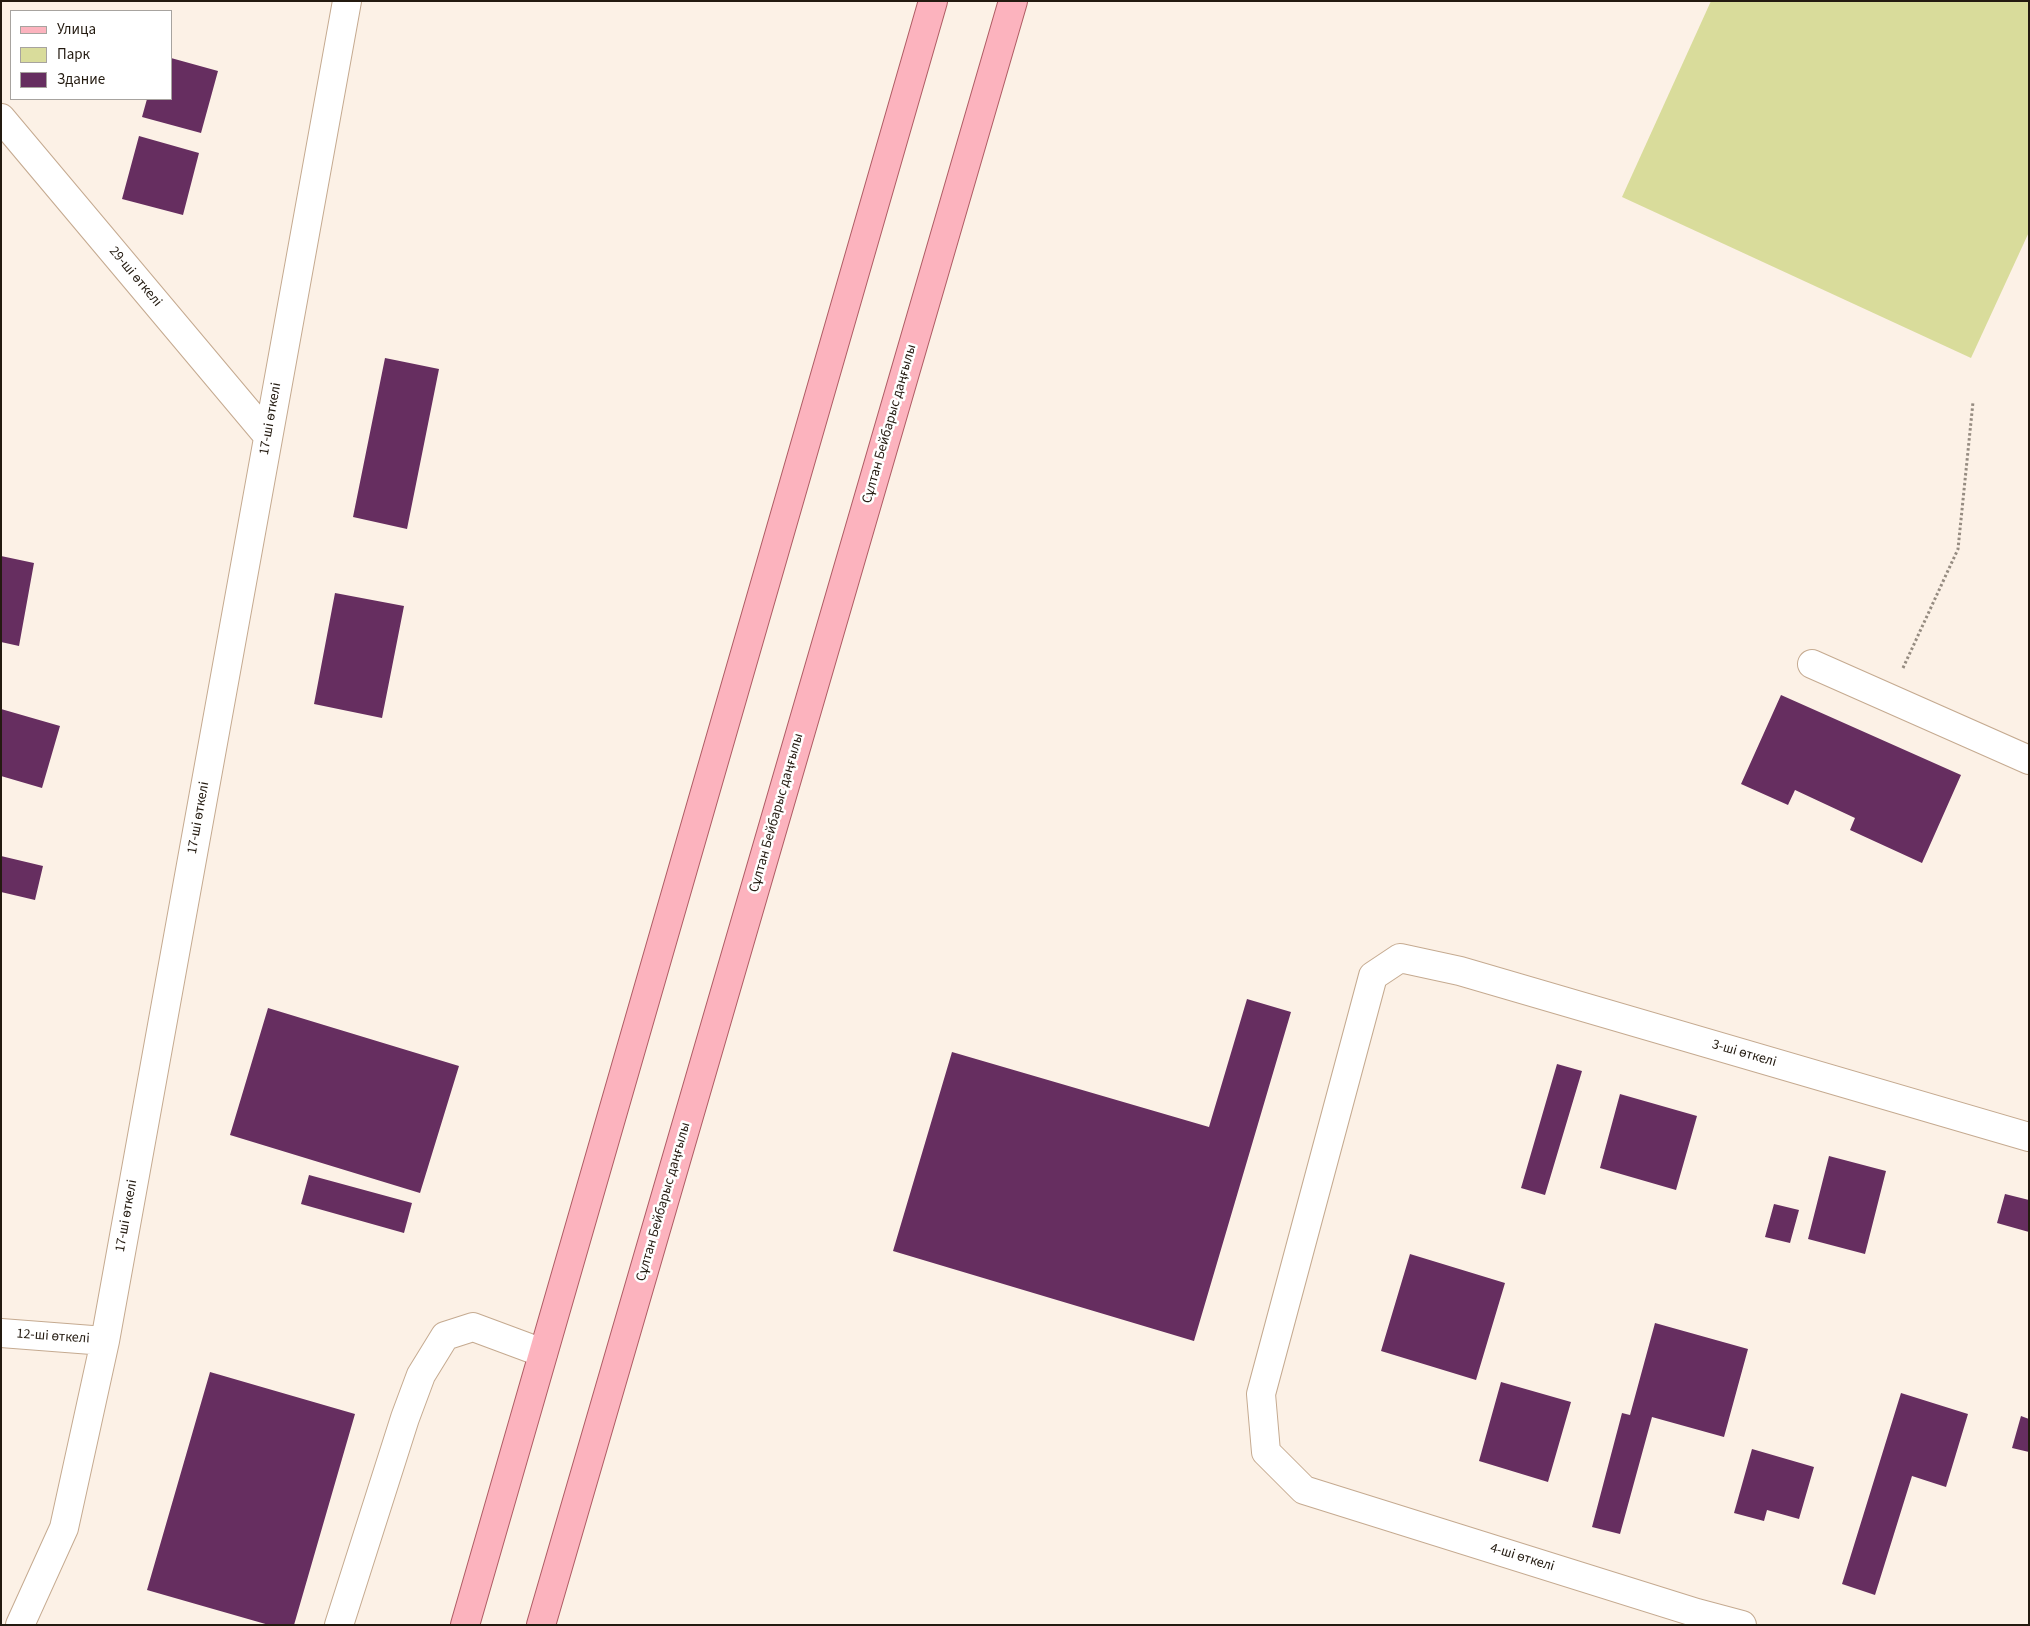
<!DOCTYPE html>
<html>
<head>
<meta charset="utf-8">
<style>
  body { margin:0 }
  #map { position:relative; width:2030px; height:1626px; overflow:hidden; background:#fcf1e6; font-family:"Source Sans 3",sans-serif }
  canvas { display:block }
  .frame { position:absolute; inset:0; border:2px solid #231a10; pointer-events:none }
  .legend { position:absolute; left:10px; top:10px; width:162px; height:90px; box-sizing:border-box; background:#fff; border:1px solid #a7a39f; margin:0; padding:6px 9px; list-style:none; font-size:15px; color:#231a10 }
  .legend li { display:flex; align-items:center; gap:10px; height:25px }
  .legend b { width:25px; border:1px solid #a7a39f }
</style>
</head>
<body>
<div id="map">
<canvas width="2030" height="1626"></canvas>
<div class="frame"></div>
<ul class="legend">
<li><b style="height:6px;background:#fcb3be"></b>Улица</li>
<li><b style="height:14px;background:#d9dc9b"></b>Парк</li>
<li><b style="height:14px;background:#662e60"></b>Здание</li>
</ul>
</div>
<script>
const ctx = document.querySelector('canvas').getContext('2d');
ctx.lineJoin = 'round';
function fillPath(path, color) { ctx.fillStyle = color; ctx.fill(path, 'evenodd'); }
const toPath = rows => new Path2D(rows.map(r => 'M' + r).join(''));
function stroke(path, color, width, dash) { ctx.strokeStyle = color; ctx.lineWidth = width; ctx.lineCap = dash ? 'butt' : 'round'; ctx.setLineDash(dash || []); ctx.stroke(path); }
function write(font, color, halo, rows, align = 'center') {
  ctx.font = font + ' "Source Sans 3",sans-serif'; ctx.lineWidth = 5; ctx.setLineDash([]); ctx.textBaseline = 'middle'; ctx.strokeStyle = halo; ctx.fillStyle = color; for (const [text, x, y, turn = 0] of rows) {
    ctx.save(); ctx.translate(x, y); ctx.rotate((+turn || 0) * Math.PI / 180); ctx.textAlign = isNaN(turn) ? turn : align; if (halo) ctx.strokeText(text, 0, 0); ctx.fillText(text, 0, 0); ctx.restore();
  }
}
const green = toPath([
  [1711,1,2029,1,2029,232,1971,358,1622,197]
]);
const building = toPath([
  [171,58,218,71,201,133,142,117,147,99,171,99],
  [139,136,199,153,183,215,122,199],
  [385,358,439,369,407,529,353,517],
  [1,556,34,563,19,646,1,642],
  [335,593,404,606,382,718,314,704],
  [1781,695,1961,775,1922,863,1850,830,1855,818,1795,790,1788,805,1741,784],
  [1,709,60,726,42,788,1,776],
  [1,856,43,866,35,900,1,892],
  [1247,999,1291,1012,1194,1341,893,1251,952,1052,1209,1127],
  [268,1008,459,1066,420,1193,230,1135],
  [1557,1064,1582,1071,1545,1195,1521,1188],
  [1620,1094,1697,1116,1676,1190,1600,1168],
  [1829,1156,1886,1171,1865,1254,1808,1239],
  [309,1175,412,1203,404,1233,301,1204],
  [2005,1194,2029,1200,2029,1232,1997,1223],
  [1774,1204,1799,1210,1790,1243,1765,1237],
  [1410,1254,1505,1283,1476,1380,1381,1351],
  [1655,1323,1748,1349,1724,1437,1652,1417,1620,1534,1592,1527,1622,1413,1630,1415],
  [210,1372,355,1414,294,1625,269,1625,147,1590],
  [1501,1382,1571,1402,1548,1482,1479,1461],
  [1901,1393,1968,1414,1946,1487,1912,1476,1875,1595,1842,1584],
  [2021,1416,2029,1419,2029,1452,2012,1448],
  [1752,1449,1814,1467,1799,1519,1767,1510,1764,1521,1734,1513]
]);
const path = toPath([
  [1903,668,1958,549,1973,402]
]);
const minor = toPath([
  [1,118,268,436],
  [1812,664,2029,760],
  [1,1333,105,1341],
  [20,1625,64,1528,105,1341,347,1],
  [339,1625,405,1418,421,1375,445,1336,473,1327,543,1353],
  [1742,1625,1697,1613,1304,1490,1266,1452,1261,1394,1373,976,1400,958,1460,971,2029,1137]
]);
const major = toPath([
  [465,1625,933,1],
  [541,1625,1013,1]
]);
const streetNames = [
  ["29-ші өткелі",135,277,50],
  ["17-ші өткелі",271,419,-80],
  ["Сұлтан Бейбарыс даңғылы",890,424,-74],
  ["Сұлтан Бейбарыс даңғылы",777,813,-74],
  ["17-ші өткелі",199,818,-80],
  ["3-ші өткелі",1744,1054,16],
  ["Сұлтан Бейбарыс даңғылы",664,1202,-74],
  ["17-ші өткелі",127,1216,-80],
  ["12-ші өткелі",53,1337,4],
  ["4-ші өткелі",1522,1558,17]
];
fillPath(green, '#d9dc9b');
fillPath(building, '#662e60');
stroke(minor, '#c5aa90', 30);
stroke(major, '#af5c64', 30);
stroke(path, '#958b80', 3, [2.5, 2.5]);
stroke(minor, '#fff', 28);
stroke(major, '#fcb3be', 28);
write('14px', '#231a10', '#fff', streetNames);
</script>
</body>
</html>
